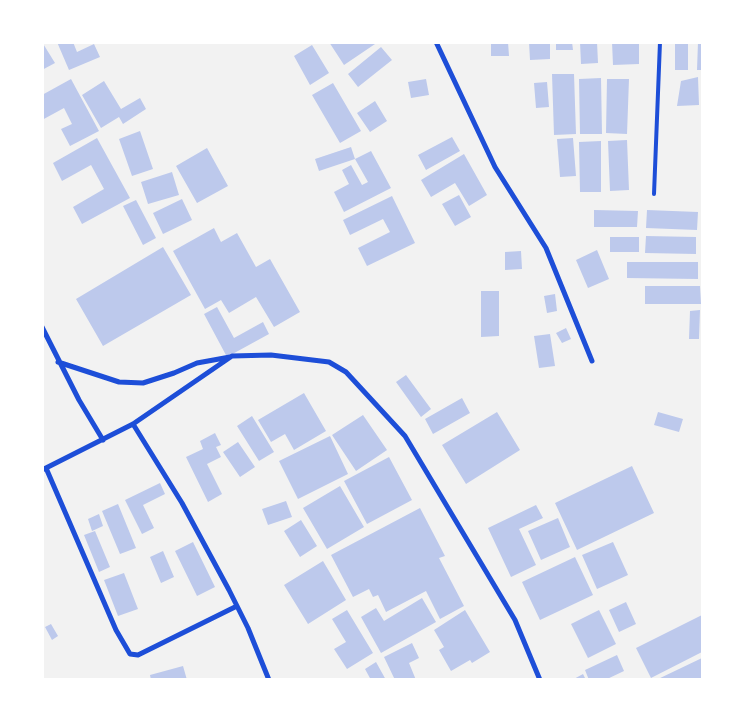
<!DOCTYPE html>
<html>
<head>
<meta charset="utf-8">
<style>
  body { margin:0 }
  #map { position:relative; width:745px; height:722px; overflow:hidden; background:#f2f2f2; font-family:"Crimson Pro",serif }
  canvas { display:block }
  .frame { position:absolute; inset:0; border:44px solid #fff; pointer-events:none }
</style>
</head>
<body>
<div id="map">
<canvas width="745" height="722"></canvas>
<div class="frame"></div>
</div>
<script>
const ctx = document.querySelector('canvas').getContext('2d');
ctx.lineJoin = 'round';
function fillPath(path, color) { ctx.fillStyle = color; ctx.fill(path, 'evenodd'); }
const toPath = rows => new Path2D(rows.map(r => 'M' + r).join(''));
function stroke(path, color, width, dash) { ctx.strokeStyle = color; ctx.lineWidth = width; ctx.lineCap = dash ? 'butt' : 'round'; ctx.setLineDash(dash || []); ctx.stroke(path); }
const building = toPath([
  [42,42,55,63,42,70],
  [57,42,73,42,77,52,94,44,100,57,69,70],
  [329,42,378,42,344,65],
  [491,42,508,42,509,56,491,56],
  [529,42,550,42,550,59,530,60],
  [556,42,572,42,573,50,556,50],
  [580,42,597,42,598,63,581,64],
  [612,42,639,42,639,64,613,65],
  [675,42,688,42,688,70,675,70],
  [698,42,702,42,702,70,697,70],
  [312,45,329,73,310,85,294,56],
  [381,47,392,60,358,87,348,74],
  [552,74,574,74,576,134,554,135],
  [698,77,699,105,677,106,681,81],
  [601,78,602,134,580,134,579,79],
  [71,79,99,131,70,146,61,129,72,124,64,108,42,120,42,95],
  [426,79,429,95,411,98,408,82],
  [607,79,629,79,627,134,606,133],
  [104,81,121,109,140,98,146,109,123,124,119,117,101,128,82,95],
  [547,82,549,107,536,108,534,83],
  [333,83,361,131,340,143,312,95],
  [375,101,387,121,370,132,357,113],
  [140,131,153,169,132,176,119,139],
  [452,137,460,151,426,170,418,155],
  [97,138,130,198,82,224,73,207,104,189,91,165,62,181,53,163],
  [573,138,576,176,560,177,557,139],
  [627,140,629,190,610,191,608,141],
  [601,141,601,192,580,192,579,142],
  [351,147,355,159,371,151,391,188,344,212,334,192,349,184,342,170,351,165,362,185,368,182,355,159,319,171,315,159],
  [207,148,228,186,197,203,176,166],
  [464,154,487,195,469,206,455,183,431,197,421,180],
  [172,172,179,195,148,204,141,182],
  [459,195,471,217,455,226,442,204],
  [392,196,415,243,367,266,358,248,390,232,383,219,350,235,343,220],
  [182,199,192,220,163,234,153,213],
  [136,200,156,238,143,245,123,206],
  [594,210,638,211,637,227,594,227],
  [647,210,698,212,697,230,646,228],
  [214,228,221,242,237,233,256,267,270,259,300,312,274,327,256,297,229,313,221,300,205,309,173,251],
  [646,236,696,237,696,254,645,253],
  [610,237,639,237,639,252,610,252],
  [163,247,191,295,103,346,76,299],
  [597,250,609,279,588,288,576,260],
  [521,251,522,269,505,270,505,252],
  [627,262,698,262,698,279,627,278],
  [645,286,700,286,701,304,645,304],
  [481,291,499,291,499,336,481,337],
  [555,294,557,311,547,313,544,296],
  [217,307,234,338,263,322,269,334,227,357,204,314],
  [700,310,699,339,689,339,690,311],
  [566,328,571,339,562,343,556,333],
  [550,334,555,366,539,368,534,336],
  [406,375,431,409,421,417,396,382],
  [304,393,326,431,294,450,285,434,271,442,258,420],
  [462,398,470,413,433,434,425,419],
  [497,412,520,450,466,484,442,445],
  [658,412,683,419,679,432,654,425],
  [363,415,387,450,356,471,332,435],
  [252,416,274,452,259,461,237,426],
  [215,433,221,445,216,447,221,457,207,464,222,494,208,502,186,457,203,449,200,441],
  [330,436,348,474,298,499,279,461],
  [238,442,255,467,240,477,223,452],
  [389,457,412,500,367,524,344,481],
  [632,466,654,513,577,550,555,503],
  [160,483,165,494,143,505,154,528,142,534,125,500],
  [340,486,364,527,327,549,303,508],
  [286,501,292,517,268,525,262,509],
  [118,504,136,548,120,554,102,511],
  [536,505,543,518,519,529,536,565,511,577,488,528],
  [420,508,445,556,439,558,464,606,440,619,426,591,386,612,378,595,373,597,369,589,353,597,331,555],
  [99,514,103,526,92,531,88,519],
  [558,518,570,547,541,560,528,531],
  [301,520,317,546,300,557,284,531],
  [95,531,110,567,99,572,84,535],
  [193,542,215,587,197,596,175,551],
  [613,542,628,575,597,589,582,555],
  [163,551,174,577,161,583,150,557],
  [575,557,593,595,540,620,522,582],
  [323,561,346,600,308,624,284,585],
  [124,573,138,609,118,616,104,580],
  [422,598,436,622,381,653,361,617,376,608,384,621],
  [626,602,636,624,619,632,609,610],
  [347,610,373,653,347,669,334,649,346,642,332,619],
  [465,610,490,652,472,663,470,660,451,671,439,650,444,647,434,630],
  [599,610,616,644,588,658,571,624],
  [702,615,702,652,651,678,636,648],
  [51,624,58,636,52,640,45,627],
  [412,643,419,658,409,663,416,680,395,680,384,657],
  [617,655,624,671,605,680,589,680,585,670],
  [702,658,702,680,656,680],
  [376,662,386,680,371,680,365,669],
  [183,666,187,680,151,680,150,675],
  [583,674,586,680,572,680]
]);
const service = toPath([
  [654,194,660,42]
]);
const minor = toPath([
  [436,42,495,167,546,248,592,361],
  [42,327,79,400,103,440],
  [58,362,119,382,143,383,174,373,197,363,230,357],
  [133,424,182,503,229,590,248,628,269,680],
  [46,468,116,630,130,654,138,655,237,606],
  [42,470,133,424,232,356,271,355,329,362,346,372,405,436,515,620,540,680]
]);
fillPath(building, '#bdc9ec');
stroke(service, '#1d4ed8', 4);
stroke(minor, '#1d4ed8', 5);
</script>
</body>
</html>
